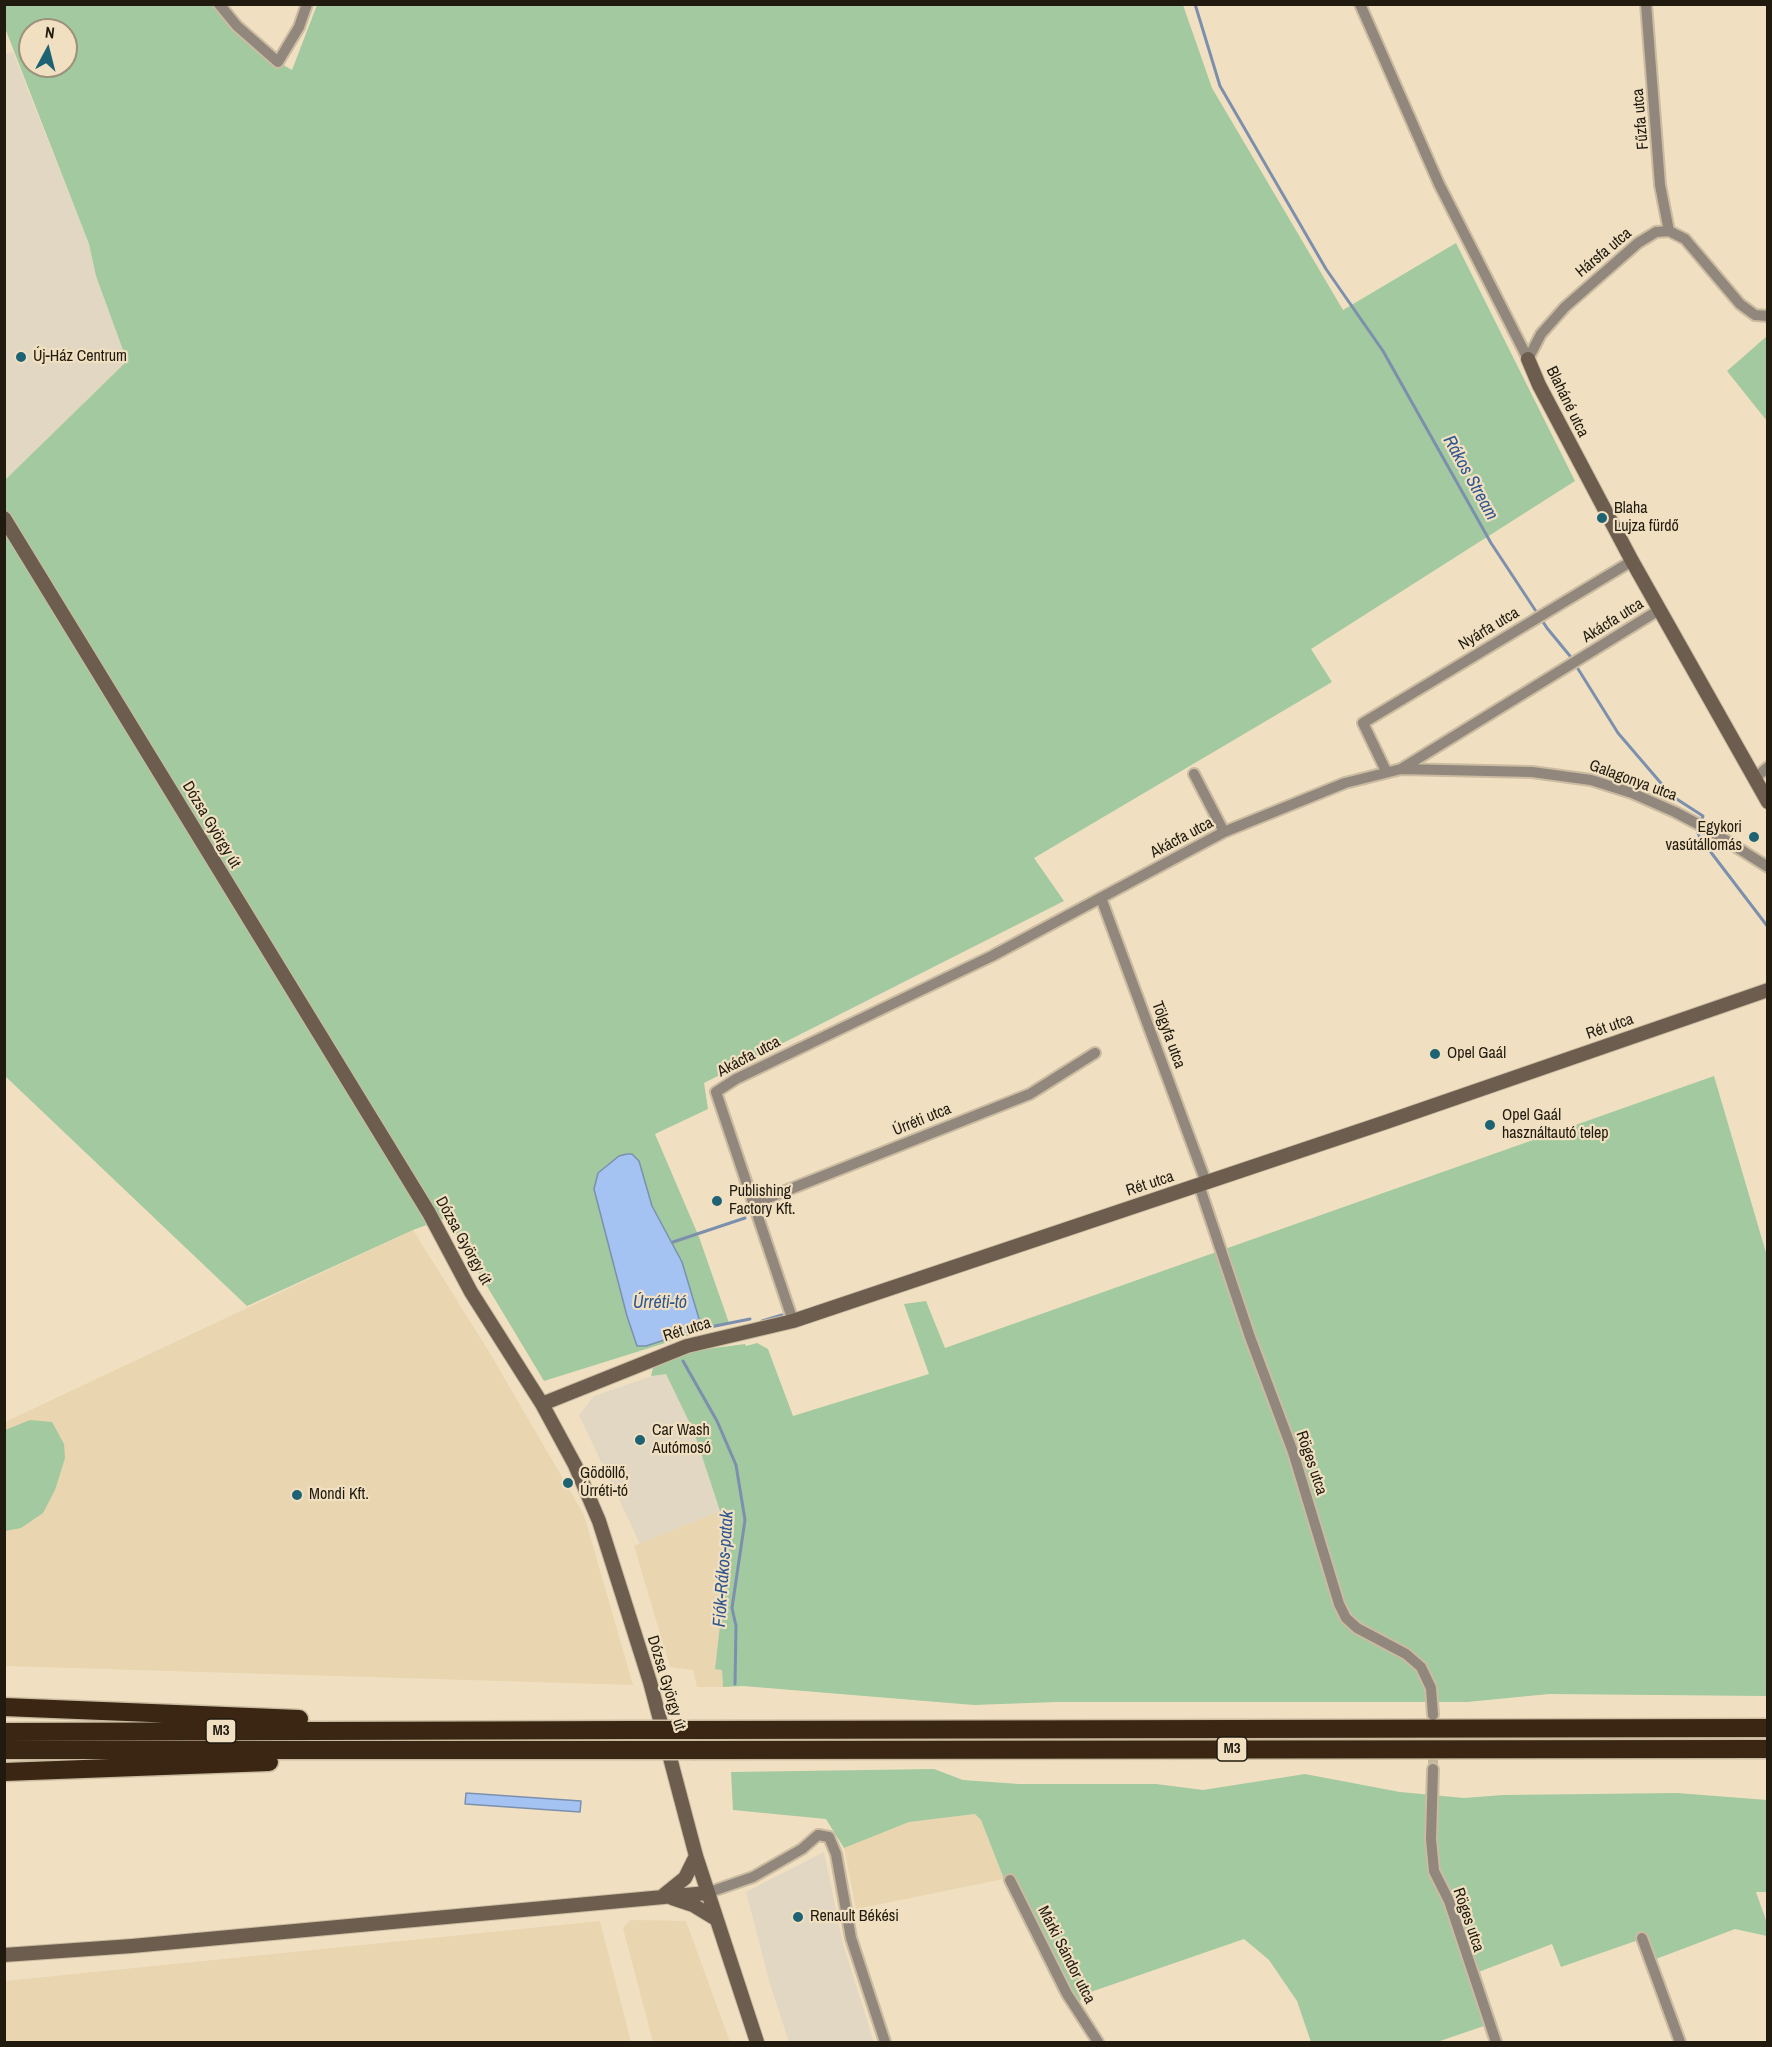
<!DOCTYPE html>
<html>
<head>
<meta charset="utf-8">
<style>
  body { margin:0 }
  #map { position:relative; width:1772px; height:2047px; overflow:hidden; background:#f0e0c1; font-family:"Archivo Narrow",sans-serif }
  canvas { display:block }
  .frame { position:absolute; inset:0; border:6px solid #201a0f; pointer-events:none }
  .north { position:absolute; left:18px; top:18px; width:60px; height:60px; box-sizing:border-box; background:#f0e0c1; border:2px solid #9d917a; border-radius:50%; rotate:7deg; font-size:16px; font-weight:700; line-height:24px; text-align:center; color:#201a0f }
  .north::after { content:''; display:block; margin:auto; width:21px; height:27px; background:#1e6374; clip-path:polygon(50% 0,100% 100%,50% 72%,0 100%) }
</style>
</head>
<body>
<div id="map">
<canvas width="1772" height="2047"></canvas>
<div class="frame"></div>
<div class="north">N</div>
</div>
<script>
const ctx = document.querySelector('canvas').getContext('2d');
ctx.lineJoin = 'round';
function fillPath(path, color) { ctx.fillStyle = color; ctx.fill(path, 'evenodd'); }
const toPath = rows => new Path2D(rows.map(r => 'M' + r).join(''));
function stroke(path, color, width, dash) { ctx.strokeStyle = color; ctx.lineWidth = width; ctx.lineCap = dash ? 'butt' : 'round'; ctx.setLineDash(dash || []); ctx.stroke(path); }
function write(font, color, halo, rows, align = 'center') {
  ctx.font = font + ' "Archivo Narrow",sans-serif'; ctx.lineWidth = 4.5; ctx.setLineDash([]); ctx.textBaseline = 'middle'; ctx.strokeStyle = halo; ctx.fillStyle = color; for (const [text, x, y, turn = 0] of rows) {
    ctx.save(); ctx.translate(x, y); ctx.rotate((+turn || 0) * Math.PI / 180); ctx.textAlign = isNaN(turn) ? turn : align; if (halo) ctx.strokeText(text, 0, 0); ctx.fillText(text, 0, 0); ctx.restore();
  }
}
const commercial = toPath([
  [13,52,89,244,96,276,127,361,5,480,4,55],
  [661,1373,666,1374,694,1432,720,1511,640,1544,579,1415,594,1396],
  [824,1852,843,1944,874,2042,789,2042,770,1984,746,1892]
]);
const built = toPath([
  [413,1230,491,1355,584,1515,633,1685,5,1666,5,1422],
  [733,1510,715,1668,722,1669,723,1687,697,1687,693,1670,670,1667,634,1546,720,1511],
  [975,1814,981,1820,1004,1879,856,1909,844,1848,909,1822],
  [630,1920,686,1921,730,2042,653,2042,623,1928],
  [600,1921,631,2042,5,2042,5,1981]
]);
const green = toPath([
  [5,5,217,5,278,62,292,70,317,5,1183,5,1212,88,1343,310,1456,243,1575,481,1311,649,1332,682,1034,858,1064,901,704,1083,708,1109,655,1134,699,1237,729,1323,544,1381,446,1218,413,1230,247,1306,5,1076,5,480,127,361,96,276,89,244,5,28],
  [30,30,66,30,66,66,30,66],
  [1767,336,1767,421,1727,371],
  [1714,1076,1767,1256,1767,1696,1549,1694,1467,1702,1056,1702,974,1705,743,1686,723,1687,722,1670,715,1669,733,1510,720,1511,694,1432,666,1374,651,1376,654,1364,684,1352,745,1344,746,1346,757,1343,768,1349,793,1416,929,1374,904,1304,926,1301,945,1348],
  [30,1420,52,1422,64,1444,65,1458,55,1490,43,1513,21,1528,5,1531,5,1430],
  [934,1769,963,1780,1019,1784,1156,1784,1203,1790,1305,1774,1400,1792,1464,1798,1503,1795,1677,1793,1767,1800,1767,1892,1756,1892,1767,1923,1767,1936,1735,1929,1656,1959,1647,1937,1561,1967,1552,1944,1468,1976,1484,2026,1437,2042,1311,2042,1297,2001,1269,1960,1244,1939,1082,1995,1080,2002,1065,1984,1014,1876,1004,1879,981,1820,975,1814,909,1822,844,1848,826,1819,733,1810,731,1772]
]);
const water = toPath([
  [627,1154,632,1154,639,1161,652,1206,682,1262,700,1322,695,1330,646,1346,637,1346,627,1316,594,1189,598,1173,619,1156,627,1154],
  [466,1793,581,1801,580,1812,465,1804,466,1793]
]);
const stream = toPath([
  [1195,4,1220,86,1326,269,1383,351,1491,543,1547,628,1570,656,1618,733,1672,796,1703,816,1698,833,1700,838,1768,927],
  [673,1242,745,1218],
  [762,1321,782,1315],
  [695,1330,750,1319],
  [683,1361,717,1421,736,1465,745,1520,732,1608,736,1626,735,1684]
]);
const streetTunnel = toPath([
  [1433,1769,1433,1724]
]);
const street = toPath([
  [219,4,237,26,278,62,299,27,307,4],
  [1360,4,1439,184,1528,359],
  [1646,4,1660,185,1669,231],
  [1528,359,1541,334,1565,307,1638,243,1656,232,1669,231,1685,239,1740,304,1755,315,1768,316],
  [1401,769,1532,772,1591,780,1632,793,1675,812,1711,831,1768,867],
  [1386,771,1363,723,1632,561],
  [1194,774,1224,832],
  [1754,779,1768,767],
  [1101,898,1206,1182],
  [1199,1185,1250,1337,1293,1452,1339,1604,1346,1618,1357,1628,1406,1654,1421,1667,1431,1688,1433,1715],
  [755,1203,1030,1094,1095,1053],
  [793,1321,716,1092,736,1079,992,956,1224,832,1345,783,1401,769,1659,610],
  [1433,1769,1431,1839,1434,1871,1449,1901,1496,2042],
  [1010,1880,1067,1994,1098,2042],
  [707,1893,753,1877,802,1849,818,1835,829,1837,836,1854,851,1938,885,2042],
  [1642,1938,1680,2042]
]);
const secondary = toPath([
  [1528,359,1539,385,1632,561,1768,802],
  [4,518,429,1213,471,1292,542,1404,575,1465,599,1521,650,1682,696,1856,757,2042],
  [542,1404,687,1346,793,1321,1386,1122,1768,990],
  [664,1895,685,1878,696,1856],
  [672,1898,693,1905,716,1919],
  [4,1955,132,1946,707,1893]
]);
const highway = toPath([
  [4,1707,299,1719],
  [696,1730,1768,1728],
  [4,1732,631,1730],
  [4,1750,634,1750],
  [696,1750,1768,1749],
  [4,1772,269,1762]
]);
const highwayBridge = toPath([
  [631,1730,696,1730],
  [634,1750,696,1750]
]);
const markers = [
  [21,357,6,"#1e6374"],
  [1602,518,6,"#1e6374"],
  [1754,837,6,"#1e6374"],
  [1435,1054,6,"#1e6374"],
  [1490,1125,6,"#1e6374"],
  [717,1201,6,"#1e6374"],
  [640,1440,6,"#1e6374"],
  [568,1483,6,"#1e6374"],
  [297,1495,6,"#1e6374"],
  [798,1917,6,"#1e6374"]
];
const shields = [
  [221,1731,30],
  [1232,1749,30]
];
const shieldNames = [
  ["M3",221,1731],
  ["M3",1232,1749]
];
const streetNames = [
  ["Fűzfa utca",1641,119,-95],
  ["Hársfa utca",1604,253,-40],
  ["Blaháné utca",1567,402,64],
  ["Akácfa utca",1613,621,-32],
  ["Nyárfa utca",1489,629,-31],
  ["Galagonya utca",1633,781,20],
  ["Dózsa György út",211,825,59],
  ["Akácfa utca",1182,838,-28],
  ["Rét utca",1610,1027,-19],
  ["Tölgyfa utca",1168,1035,70],
  ["Akácfa utca",749,1057,-28],
  ["Úrréti utca",922,1120,-22],
  ["Rét utca",1150,1184,-18],
  ["Dózsa György út",463,1241,61],
  ["Rét utca",687,1330,-17],
  ["Röges utca",1311,1463,71],
  ["Dózsa György út",666,1683,73],
  ["Röges utca",1468,1920,71],
  ["Márki Sándor utca",1066,1955,63]
];
const poiNames = [
  ["Új-Ház Centrum",33,357],
  ["Blaha",1614,509],
  ["Lujza fürdő",1614,527],
  ["Egykori",1742,828,"right"],
  ["vasútállomás",1742,846,"right"],
  ["Opel Gaál",1447,1054],
  ["Opel Gaál",1502,1116],
  ["használtautó telep",1502,1134],
  ["Publishing",729,1192],
  ["Factory Kft.",729,1210],
  ["Car Wash",652,1431],
  ["Autómosó",652,1449],
  ["Gödöllő,",580,1474],
  ["Úrréti-tó",580,1492],
  ["Mondi Kft.",309,1495],
  ["Renault Békési",810,1917]
];
const waterNames = [
  ["Rákos Stream",1470,478,61],
  ["Úrréti-tó",660,1303],
  ["Fiók-Rákos-patak",724,1569,-86]
];
fillPath(commercial, '#e1d7c2');
fillPath(built, '#e9d5af');
fillPath(green, '#a2c99f');
fillPath(water, '#a4c3f2');
stroke(water, '#7c90ae', 1.5);
stroke(stream, '#7c90ae', 3);
stroke(streetTunnel, '#c6b89d', 10, [10, 5]);
stroke(street, '#cbbca1', 14);
stroke(secondary, '#cbbca1', 16);
stroke(highway, '#cbbca1', 21);
stroke(street, '#92877d', 10);
stroke(secondary, '#6c5d4e', 14);
stroke(highway, '#3a2612', 18);
stroke(highwayBridge, '#cbbca1', 21, []);
stroke(highwayBridge, '#3a2612', 18);
for (const [x, y, r, color] of markers) { const dot = new Path2D(); dot.arc(x, y, r, 0, 2 * Math.PI); ctx.fillStyle = color; ctx.fill(dot); stroke(dot, '#f0e0c1', 2); }
for (const [x, y, w] of shields) { const box = new Path2D(); box.roundRect(x - w / 2, y - 12, w, 24, 4.5); ctx.fillStyle = '#f0e0c1'; ctx.fill(box); stroke(box, '#201a0f', 1.5); }
write('bold 15px', '#201a0f', null, shieldNames);
write('16px', '#201a0f', '#f0e0c1', streetNames);
write('16px', '#201a0f', '#f0e0c1', poiNames, 'left');
write('italic 18px', '#2f568f', '#f0e0c1', waterNames);
</script>
</body>
</html>
